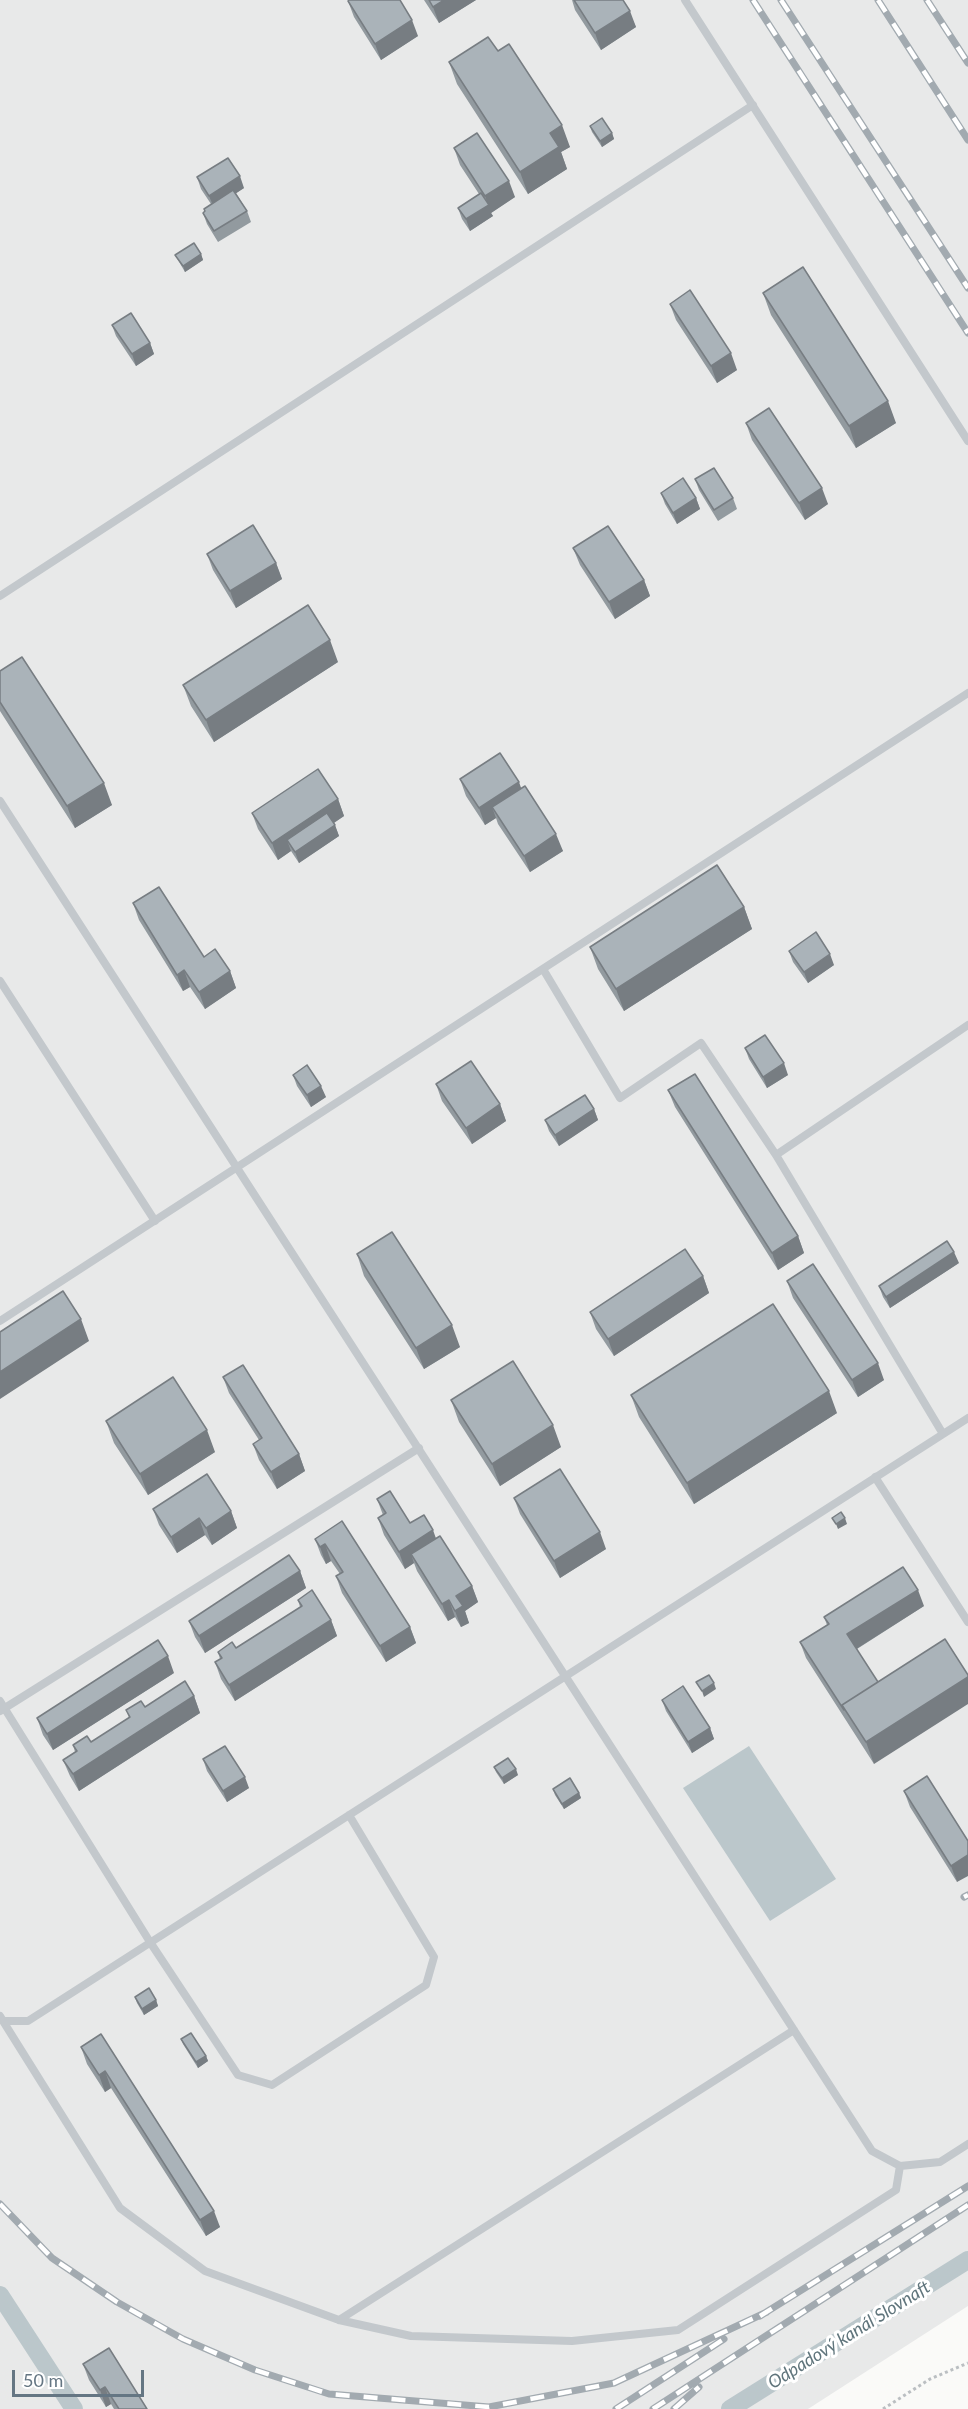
<!DOCTYPE html>
<html>
<head>
<meta charset="utf-8">
<style>
  body { margin:0 }
  #map { position:relative; width:968px; height:2409px; overflow:hidden; background:#fafaf8; font-family:Lato,sans-serif }
  canvas { display:block }
  .scale { position:absolute; left:12px; top:2370px; width:132px; height:27px; box-sizing:border-box; border:3px solid #657683; border-top:0; padding-left:8px; font-size:18px; line-height:21px; white-space:nowrap; color:#657683; -webkit-text-stroke:4px #fff; paint-order:stroke }
</style>
</head>
<body>
<div id="map">
<canvas width="968" height="2409"></canvas>
<div class="scale">50 m</div>
</div>
<script>
const ctx = document.querySelector('canvas').getContext('2d');
ctx.lineJoin = 'round';
function fillPath(path, color) { ctx.fillStyle = color; ctx.fill(path, 'evenodd'); }
const toPath = rows => new Path2D(rows.map(r => 'M' + r).join(''));
function stroke(path, color, width, dash) { ctx.strokeStyle = color; ctx.lineWidth = width; ctx.lineCap = dash ? 'butt' : 'round'; ctx.setLineDash(dash || []); ctx.stroke(path); }
function write(font, color, halo, rows, align = 'center') {
  ctx.font = font + ' Lato,sans-serif'; ctx.lineWidth = 6; ctx.setLineDash([]); ctx.textBaseline = 'middle'; ctx.strokeStyle = halo; ctx.fillStyle = color; for (const [text, x, y, turn = 0] of rows) {
    ctx.save(); ctx.translate(x, y); ctx.rotate((+turn || 0) * Math.PI / 180); ctx.textAlign = isNaN(turn) ? turn : align; if (halo) ctx.strokeText(text, 0, 0); ctx.fillText(text, 0, 0); ctx.restore();
  }
}
const built = toPath([
  [0,0,968,0,968,2306,808,2409,0,2409]
]);
const water = toPath([
  [749,1746,836,1879,770,1921,683,1788]
]);
const canal = toPath([
  [0,2295,74,2409],
  [730,2409,968,2260]
]);
const path = toPath([
  [883,2409,930,2379,968,2363]
]);
const lane = toPath([
  [685,0,968,441],
  [0,596,753,105],
  [0,801,872,2151,900,2166,940,2162,968,2144],
  [543,969,620,1098,701,1043,776,1155,943,1434],
  [0,981,155,1221],
  [776,1155,968,1025],
  [0,1321,968,693],
  [875,1477,968,1622],
  [0,1701,150,1942,238,2075,272,2085,426,1985,434,1957,349,1815],
  [0,1711,419,1448],
  [0,2016,3,2021,28,2021,968,1418],
  [3,2021,120,2208,205,2271,339,2320,411,2336,572,2341,678,2330,896,2190,900,2166],
  [339,2320,794,2030]
]);
const rail = toPath([
  [753,0,968,333],
  [781,0,968,288],
  [878,0,968,140],
  [927,0,968,63],
  [964,1897,968,1895],
  [0,2204,52,2258,117,2302,183,2339,255,2370,329,2394,489,2407,614,2383,767,2312],
  [760,2316,968,2186],
  [616,2409,724,2339],
  [653,2409,968,2205],
  [674,2409,699,2387]
]);
const wall = toPath([
  [424,0,476,0,439,23],
  [572,0,623,0,636,27,601,50,575,10],
  [348,1,418,36,381,60,354,17],
  [498,51,570,147,561,152,567,169,528,194,457,84,449,62],
  [590,126,612,133,614,139,602,147,592,132],
  [454,148,515,197,491,213,493,216,470,231,462,219,458,208,479,194,460,165],
  [197,177,244,188,236,193,247,211,251,222,218,242,207,224,203,213,205,212,204,209,211,204,201,189],
  [201,254,203,260,185,272,178,260,175,255],
  [763,293,896,423,856,448,771,315],
  [670,304,737,370,717,383,676,320],
  [112,325,150,343,154,354,136,366,116,336],
  [746,423,828,504,805,520,752,440],
  [695,479,733,498,737,509,718,521,699,490],
  [661,493,696,498,700,509,677,524,665,504],
  [573,548,644,580,650,596,615,619,580,565],
  [207,554,276,563,282,579,236,608,213,570],
  [338,662,214,742,191,706,183,685],
  [0,671,112,805,75,828,0,711],
  [460,779,521,788,563,851,530,872,498,824,496,818,485,825,466,796],
  [338,799,344,816,334,823,339,836,299,863,291,851,278,860,258,829,252,813],
  [133,903,204,957,230,971,236,988,205,1009,190,987,183,991,139,920],
  [744,907,752,929,624,1011,598,969,590,947],
  [789,951,834,965,808,983,793,962],
  [745,1048,788,1075,767,1088,749,1059],
  [293,1075,326,1097,311,1107,297,1086],
  [436,1084,500,1104,506,1121,472,1144,442,1101],
  [668,1090,798,1236,804,1253,778,1270,675,1107],
  [594,1109,598,1120,559,1146,549,1131,545,1120],
  [357,1254,460,1347,424,1369,364,1276],
  [959,1263,890,1308,883,1297,879,1286],
  [703,1276,709,1293,614,1356,596,1329,590,1312],
  [787,1281,884,1380,858,1397,793,1298],
  [223,1377,299,1454,305,1471,277,1489,259,1460,253,1444,259,1440,229,1393],
  [631,1395,837,1413,694,1504,639,1417],
  [451,1400,561,1447,500,1486,459,1422],
  [106,1421,215,1452,148,1495,114,1443],
  [514,1498,606,1549,560,1578,520,1514],
  [377,1499,410,1523,436,1538,472,1586,478,1602,465,1611,469,1623,461,1627,455,1617,448,1621,417,1571,414,1563,405,1569,384,1535,378,1518,383,1515],
  [153,1509,231,1511,237,1528,212,1545,205,1535,177,1553,159,1525],
  [342,1521,410,1627,416,1643,386,1662,342,1593,336,1576,340,1574,331,1561,326,1564,321,1555,315,1539],
  [300,1571,306,1588,205,1653,195,1637,189,1621],
  [298,1600,331,1620,337,1636,235,1701,221,1679,215,1662,220,1659,218,1652,236,1648,300,1607],
  [924,1606,857,1649,874,1764,806,1658,800,1642,827,1625,824,1617],
  [174,1673,53,1750,43,1735,37,1718],
  [194,1696,200,1713,79,1791,70,1776,63,1760,75,1752,73,1745,91,1742,129,1718,126,1710,145,1707],
  [662,1700,710,1728,714,1739,692,1753,666,1711],
  [203,1759,249,1788,227,1802,207,1771],
  [494,1767,518,1775,504,1784,496,1772],
  [927,1776,957,1882,910,1807,904,1791],
  [553,1789,579,1793,581,1798,564,1809,555,1795],
  [135,1997,156,2000,158,2006,144,2015,137,2003],
  [101,2034,220,2227,206,2236,111,2088,105,2092,87,2064,81,2047],
  [181,2039,206,2056,208,2061,198,2068,183,2044],
  [83,2364,147,2409,114,2409,111,2404,106,2407,89,2380]
]);
const shadedWall = toPath([
  [444,0,476,0,439,23,433,7],
  [630,11,636,27,601,50,595,33],
  [412,20,418,36,381,60,375,44],
  [562,125,570,147,561,152,567,169,528,194,520,172,550,133],
  [612,133,614,139,602,147,600,141],
  [240,176,244,188,214,208,209,196],
  [509,181,515,197,491,213,493,216,470,231,466,219,488,205,485,196],
  [201,254,203,260,185,272,183,266],
  [150,343,154,354,136,366,132,354],
  [731,353,737,370,717,383,711,366],
  [888,401,896,423,856,448,849,426],
  [822,488,828,504,805,520,799,503],
  [696,498,700,509,677,524,673,513],
  [276,563,282,579,236,608,230,591],
  [644,580,650,596,615,619,609,602],
  [330,640,338,662,214,742,206,720],
  [519,782,525,799,492,807,496,818,485,825,479,808],
  [104,783,112,805,75,828,67,806],
  [338,799,344,816,293,850,287,840,291,851,278,860,272,843],
  [335,825,339,836,299,863,295,852],
  [556,834,563,851,530,872,524,856],
  [744,907,752,929,624,1011,616,989],
  [830,954,834,965,808,983,804,972],
  [184,970,190,987,183,991,177,975],
  [230,971,236,988,205,1009,199,992],
  [784,1063,788,1075,767,1088,763,1077],
  [321,1086,326,1097,311,1107,307,1095],
  [500,1104,506,1121,472,1144,466,1128],
  [594,1109,598,1120,559,1146,555,1135],
  [798,1236,804,1253,778,1270,772,1253],
  [954,1252,959,1263,890,1308,886,1297],
  [703,1276,709,1293,614,1356,608,1339],
  [81,1319,89,1341,0,1399,0,1372],
  [452,1325,460,1347,424,1369,416,1348],
  [878,1363,884,1380,858,1397,852,1380],
  [829,1391,837,1413,694,1504,687,1483],
  [553,1425,561,1447,500,1486,492,1464],
  [207,1430,215,1452,148,1495,140,1474],
  [299,1454,305,1471,277,1489,271,1472],
  [231,1511,237,1528,212,1545,206,1528],
  [199,1518,205,1535,177,1553,171,1537],
  [845,1518,847,1524,838,1529,836,1524],
  [433,1530,439,1547,411,1554,414,1563,405,1569,399,1552],
  [600,1532,606,1549,560,1578,554,1561],
  [325,1544,331,1561,326,1564,320,1547],
  [300,1571,306,1588,205,1653,199,1636],
  [472,1586,478,1602,465,1611,469,1623,461,1627,455,1611,456,1596],
  [918,1590,924,1606,853,1651,847,1634],
  [449,1600,455,1617,448,1621,442,1604],
  [331,1620,337,1636,235,1701,229,1685],
  [410,1627,416,1643,386,1662,380,1646],
  [168,1656,174,1673,53,1750,47,1734],
  [968,1677,968,1704,874,1764,866,1742],
  [714,1683,716,1689,704,1697,702,1691],
  [194,1696,200,1713,79,1791,73,1774],
  [710,1728,714,1739,692,1753,688,1742],
  [516,1769,518,1775,504,1784,502,1778],
  [245,1777,249,1788,227,1802,223,1791],
  [579,1793,581,1798,564,1809,562,1804],
  [968,1855,968,1876,957,1882,951,1866],
  [156,2000,158,2006,144,2015,142,2009],
  [206,2056,208,2061,198,2068,196,2062],
  [105,2071,111,2088,105,2092,99,2075],
  [214,2211,220,2227,206,2236,200,2220],
  [105,2387,111,2404,106,2407,100,2390]
]);
const building = toPath([
  [349,0,400,0,412,20,375,44,348,1,349,0],
  [429,0,444,0,433,7,429,0],
  [574,0,623,0,630,11,595,33,574,0],
  [488,37,498,51,509,44,562,125,550,133,559,147,520,172,449,62,488,37],
  [602,118,612,133,600,141,590,126,602,118],
  [477,133,509,181,485,196,454,148,477,133],
  [228,158,240,176,209,196,197,177,228,158],
  [233,190,247,211,214,231,203,213,205,211,204,209,233,190],
  [481,193,489,205,466,219,458,208,481,193],
  [194,243,201,254,183,266,175,255,194,243],
  [803,267,888,401,849,426,763,293,803,267],
  [690,290,731,353,711,366,670,304,690,290],
  [131,313,150,343,132,354,112,325,131,313],
  [769,408,822,488,799,503,746,423,769,408],
  [714,468,733,498,714,510,695,479,714,468],
  [683,478,696,498,673,513,661,493,683,478],
  [253,525,276,563,230,591,207,554,253,525],
  [608,526,644,580,609,602,573,548,608,526],
  [308,605,330,640,206,720,183,685,308,605],
  [22,657,104,783,67,806,0,702,0,671,22,657],
  [500,753,519,782,479,808,460,779,500,753],
  [318,769,338,799,272,843,252,813,318,769],
  [525,786,556,834,524,856,492,807,525,786],
  [327,813,335,825,295,852,287,840,327,813],
  [717,865,744,907,616,989,590,947,717,865],
  [159,887,204,957,215,949,230,971,199,992,184,970,177,975,133,903,159,887],
  [816,932,830,954,804,972,789,951,816,932],
  [765,1035,784,1063,763,1077,745,1048,765,1035],
  [471,1061,500,1104,466,1128,436,1084,471,1061],
  [307,1065,321,1086,307,1095,293,1075,307,1065],
  [695,1074,798,1236,772,1253,668,1090,695,1074],
  [585,1095,594,1109,555,1135,545,1120,585,1095],
  [392,1232,452,1325,416,1348,357,1254,392,1232],
  [947,1241,954,1252,886,1297,879,1286,947,1241],
  [685,1249,703,1276,608,1339,590,1312,685,1249],
  [813,1264,878,1363,852,1380,787,1281,813,1264],
  [63,1291,81,1319,0,1372,0,1332,63,1291],
  [773,1304,829,1391,687,1483,631,1395,773,1304],
  [513,1361,553,1425,492,1464,451,1400,513,1361],
  [243,1365,299,1454,271,1472,253,1444,262,1438,223,1377,243,1365],
  [173,1377,207,1430,140,1474,106,1421,173,1377],
  [560,1469,600,1532,554,1561,514,1498,560,1469],
  [207,1474,231,1511,206,1528,199,1518,171,1537,153,1509,207,1474],
  [390,1491,410,1523,424,1515,433,1530,399,1552,378,1518,386,1513,377,1499,390,1491],
  [841,1512,845,1518,836,1524,832,1518,841,1512],
  [342,1521,410,1627,380,1646,336,1576,343,1572,325,1544,320,1547,315,1539,342,1521],
  [440,1536,472,1586,456,1596,463,1606,455,1611,449,1600,442,1604,411,1554,440,1536],
  [289,1555,300,1571,199,1636,189,1621,289,1555],
  [903,1567,918,1590,847,1634,878,1682,842,1705,844,1710,800,1642,829,1624,824,1617,903,1567],
  [312,1590,331,1620,229,1685,215,1662,222,1658,218,1652,232,1642,236,1648,302,1606,298,1600,312,1590],
  [945,1639,968,1675,968,1677,866,1742,842,1705,945,1639],
  [158,1640,168,1656,47,1734,37,1718,158,1640],
  [709,1675,714,1683,702,1691,696,1682,709,1675],
  [185,1681,194,1696,73,1774,63,1760,77,1751,73,1745,87,1736,91,1742,130,1717,126,1710,141,1701,145,1707,185,1681],
  [683,1686,710,1728,688,1742,662,1700,683,1686],
  [225,1746,245,1777,223,1791,203,1759,225,1746],
  [508,1758,516,1769,502,1778,494,1767,508,1758],
  [927,1776,968,1841,968,1855,951,1866,904,1791,927,1776],
  [570,1778,579,1793,562,1804,553,1789,570,1778],
  [149,1988,156,2000,142,2009,135,1997,149,1988],
  [191,2033,206,2056,196,2062,181,2039,191,2033],
  [101,2034,214,2211,200,2220,105,2071,99,2075,81,2047,101,2034],
  [109,2348,147,2409,119,2409,105,2387,100,2390,83,2364,109,2348]
]);
const waterNames = [
  ["Odpadový kanál Slovnaft",849,2335,-32]
];
fillPath(built, '#e8e9e9');
fillPath(water, '#bbc7cb');
stroke(canal, '#bbc7cb', 18);
stroke(path, '#bbbfc2', 3, [3, 3]);
stroke(lane, '#c3c8cc', 8);
stroke(rail, '#a2aab0', 7);
stroke(rail, '#fff', 4.5, [14]);
fillPath(wall, '#929a9f');
fillPath(shadedWall, '#777d82');
fillPath(building, '#aab3b9');
stroke(building, '#777d82', 1.5);
write('italic 18px', '#60757c', '#fff', waterNames);
</script>
</body>
</html>
